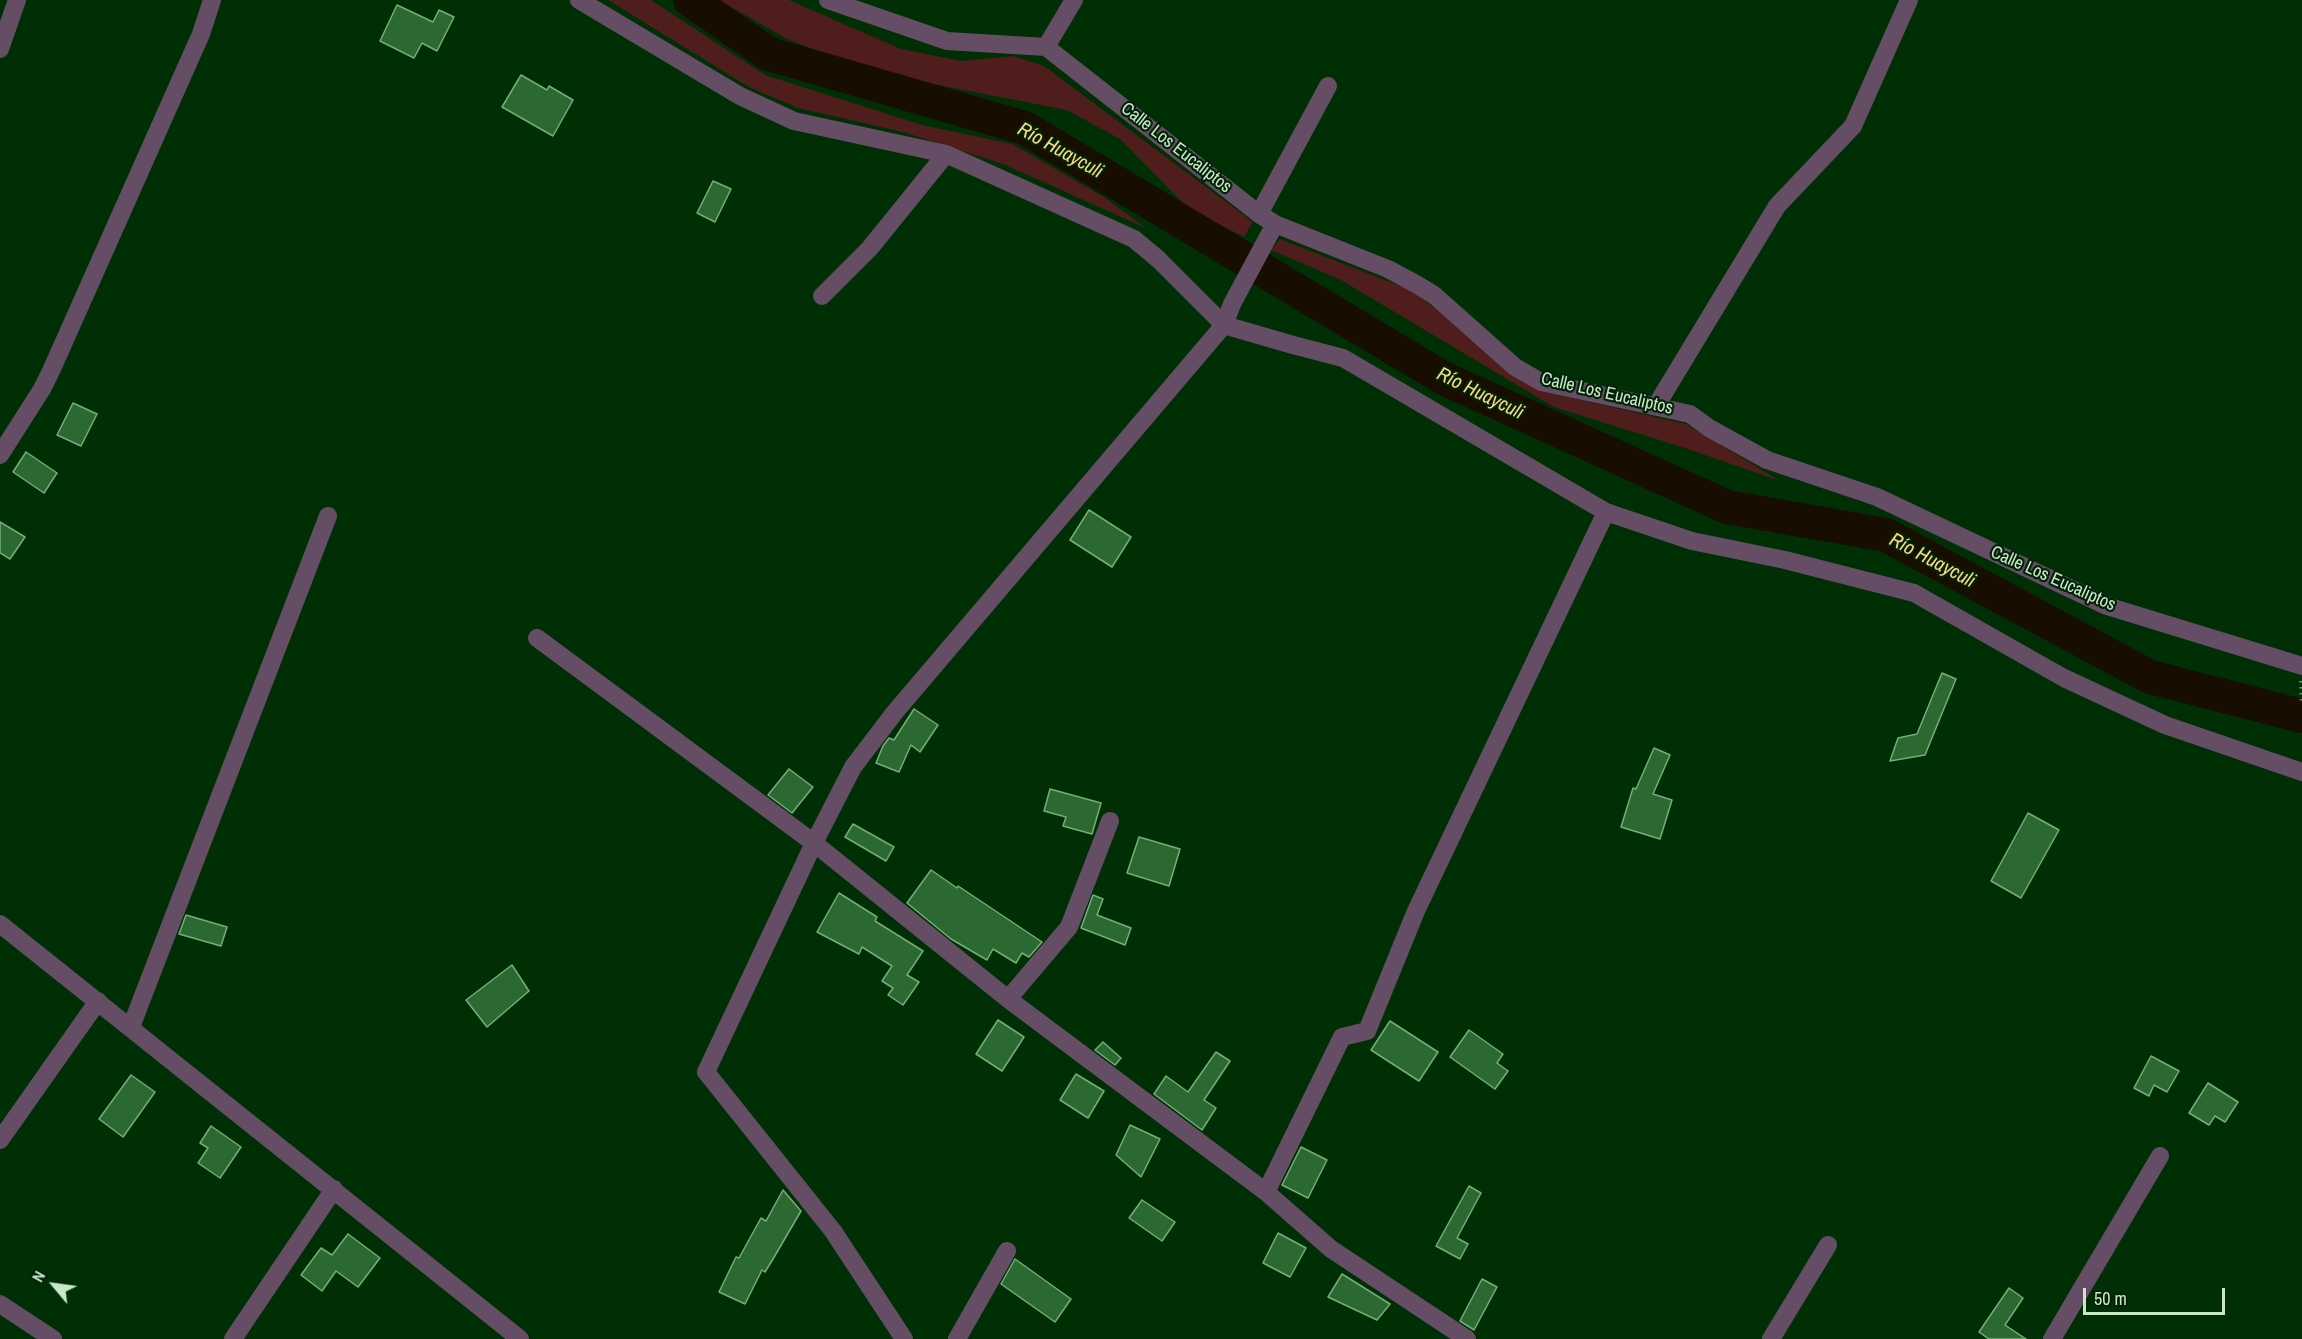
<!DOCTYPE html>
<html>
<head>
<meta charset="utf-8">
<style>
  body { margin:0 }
  #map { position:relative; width:2302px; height:1339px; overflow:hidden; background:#002f06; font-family:"Archivo Narrow",sans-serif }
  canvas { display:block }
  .north { position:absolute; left:24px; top:1255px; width:60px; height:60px; -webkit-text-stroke:4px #032307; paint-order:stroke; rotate:299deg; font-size:16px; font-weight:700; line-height:24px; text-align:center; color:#c9e8c9 }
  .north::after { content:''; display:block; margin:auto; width:21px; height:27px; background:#c9e8c9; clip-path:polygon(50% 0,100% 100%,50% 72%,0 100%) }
  .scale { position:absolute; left:2083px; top:1288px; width:142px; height:27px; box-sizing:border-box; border:3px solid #c9e8c9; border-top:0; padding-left:8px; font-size:18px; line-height:21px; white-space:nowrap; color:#c9e8c9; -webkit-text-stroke:4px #032307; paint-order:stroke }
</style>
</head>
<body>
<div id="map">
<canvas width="2302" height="1339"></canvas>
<div class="north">N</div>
<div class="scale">50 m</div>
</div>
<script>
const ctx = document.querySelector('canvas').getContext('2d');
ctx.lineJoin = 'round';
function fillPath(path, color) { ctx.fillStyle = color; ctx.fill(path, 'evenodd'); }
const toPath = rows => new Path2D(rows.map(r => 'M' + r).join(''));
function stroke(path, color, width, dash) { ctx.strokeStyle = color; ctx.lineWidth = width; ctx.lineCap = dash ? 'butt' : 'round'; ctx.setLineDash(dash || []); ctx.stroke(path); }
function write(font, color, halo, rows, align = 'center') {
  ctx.font = font + ' "Archivo Narrow",sans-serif'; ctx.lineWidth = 4.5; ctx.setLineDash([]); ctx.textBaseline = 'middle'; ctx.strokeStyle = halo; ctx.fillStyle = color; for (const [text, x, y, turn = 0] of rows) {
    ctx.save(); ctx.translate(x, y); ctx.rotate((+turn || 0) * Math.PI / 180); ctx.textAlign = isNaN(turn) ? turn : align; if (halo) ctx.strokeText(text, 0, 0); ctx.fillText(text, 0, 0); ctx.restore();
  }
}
const green = toPath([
  [608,0,651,0,765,75,922,125,1012,144,1104,197,1146,228,1003,164,903,132,798,108,749,87],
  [719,0,789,0,901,49,961,61,1013,56,1044,66,1253,222,1244,237,1188,208,1120,139,1067,110,871,72,787,39],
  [1280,239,1413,291,1540,391,1686,424,1780,481,1688,449,1554,407,1341,280,1271,250]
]);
const river = toPath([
  [690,0,769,54,1025,128,1445,379,1727,507,1886,535,2150,677,2302,716]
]);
const building = toPath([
  [397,5,433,22,439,10,454,17,437,51,422,43,414,58,380,41,397,5],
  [521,75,547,90,549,86,573,100,553,136,502,107,521,75],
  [713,181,731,189,715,222,697,213,713,181],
  [73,403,97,414,81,446,57,435,73,403],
  [26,452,57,473,44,493,13,472,26,452],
  [1089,510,1131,537,1112,567,1070,540,1089,510],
  [0,522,25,537,10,559,0,553,0,522],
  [1942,673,1956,679,1925,755,1890,761,1898,738,1917,734,1942,673],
  [914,709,938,725,920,752,911,745,899,772,876,763,883,746,889,738,894,740,914,709],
  [1654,748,1670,755,1653,794,1672,800,1660,839,1621,827,1633,788,1636,789,1654,748],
  [789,769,813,787,792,813,768,795,789,769],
  [1050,789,1101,803,1092,834,1063,826,1066,817,1044,811,1050,789],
  [2028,813,2059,830,2021,898,1991,881,2028,813],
  [853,824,894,847,886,861,845,837,853,824],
  [1139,837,1180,849,1169,886,1127,873,1139,837],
  [931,870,957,888,958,886,1042,942,1029,957,1022,953,1016,963,993,949,987,960,951,939,907,903,931,870],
  [839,893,877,917,875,921,923,951,907,975,919,982,903,1005,888,995,893,988,882,981,892,966,862,947,859,954,817,932,839,893],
  [1093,895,1103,899,1097,915,1131,928,1125,945,1081,928,1093,895],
  [186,915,227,927,221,946,179,934,186,915],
  [512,965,529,991,487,1027,466,1000,512,965],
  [998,1020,1024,1037,1002,1071,976,1054,998,1020],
  [1390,1021,1438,1052,1419,1081,1371,1050,1390,1021],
  [1469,1030,1503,1054,1497,1063,1508,1071,1495,1089,1450,1057,1469,1030],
  [1103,1042,1121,1058,1115,1065,1095,1050,1103,1042],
  [1216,1052,1230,1061,1204,1100,1216,1108,1202,1130,1154,1094,1166,1076,1188,1092,1216,1052],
  [2151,1056,2179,1071,2167,1092,2154,1085,2149,1096,2134,1088,2151,1056],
  [1076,1074,1104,1091,1088,1118,1060,1100,1076,1074],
  [131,1075,155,1092,123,1137,99,1119,131,1075],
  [2208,1083,2238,1102,2225,1122,2215,1116,2209,1125,2189,1113,2208,1083],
  [1130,1125,1160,1139,1141,1177,1116,1155,1130,1125],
  [211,1126,241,1147,220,1178,198,1163,208,1148,200,1143,211,1126],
  [1301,1147,1327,1160,1308,1198,1282,1185,1301,1147],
  [1469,1186,1481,1193,1457,1238,1468,1244,1460,1259,1436,1246,1469,1186],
  [783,1190,801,1211,773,1259,765,1272,762,1270,745,1304,719,1292,736,1257,739,1258,761,1218,766,1221,783,1190],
  [1142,1200,1175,1222,1162,1241,1129,1218,1142,1200],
  [1278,1233,1306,1248,1290,1277,1263,1263,1278,1233],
  [348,1234,380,1258,358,1287,336,1271,322,1291,301,1275,321,1248,332,1255,348,1234],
  [1015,1259,1071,1299,1055,1322,1001,1284,1015,1259],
  [1342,1274,1390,1304,1377,1320,1328,1297,1342,1274],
  [1482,1279,1497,1287,1474,1330,1460,1321,1482,1279],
  [2009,1288,2023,1298,2005,1325,2026,1339,1989,1339,1979,1332,2009,1288]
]);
const path = toPath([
  [2301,681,2302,705]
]);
const minor = toPath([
  [579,0,740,96,794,121,946,154,1134,239,1158,259,1224,325,1293,345,1343,358,1606,512,1692,541,1785,560,1914,593,2064,678,2165,725,2302,772],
  [828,0,947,41,1046,47,1259,214,1275,224,1388,269,1416,284,1434,295,1515,367,1541,382,1690,414,1709,428,1767,460,1877,497,2107,606,2302,666],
  [1046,47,1074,0],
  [0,49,17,0],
  [1259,214,1328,86],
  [822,296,870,248,946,154],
  [1656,406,1777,206,1853,126,1909,0],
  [0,455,42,389,51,371,201,34,212,0],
  [537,638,814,843,1008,999,1266,1192,1331,1249,1467,1339],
  [0,924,520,1339],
  [1008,999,1069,927,1110,821],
  [131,1027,328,516],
  [0,1140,98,1001],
  [1266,1192,1342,1037,1367,1031,1416,911,1606,512],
  [0,1304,53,1339],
  [233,1339,334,1189],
  [904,1339,833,1231,706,1072,814,843,853,767,895,712,1224,325,1232,304,1275,224],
  [957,1339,1007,1251],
  [1771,1339,1828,1245],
  [2052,1339,2160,1156]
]);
const streetNames = [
  ["Calle Los Eucaliptos",1176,148,38],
  ["Calle Los Eucaliptos",1607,394,13],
  ["Calle Los Eucaliptos",2053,579,24]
];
const waterNames = [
  ["Río Huayculi",1060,151,29],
  ["Río Huayculi",1480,394,26],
  ["Río Huayculi",1932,561,28]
];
fillPath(green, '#4f1d1b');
stroke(river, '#170d00', 34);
fillPath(building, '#2c6832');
stroke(building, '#73b075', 1.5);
stroke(path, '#688f6b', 4, [1.5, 4.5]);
stroke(minor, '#654e65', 18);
write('18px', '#c9e8c9', '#032307', streetNames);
write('italic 20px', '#fcd686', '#032307', waterNames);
</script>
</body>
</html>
